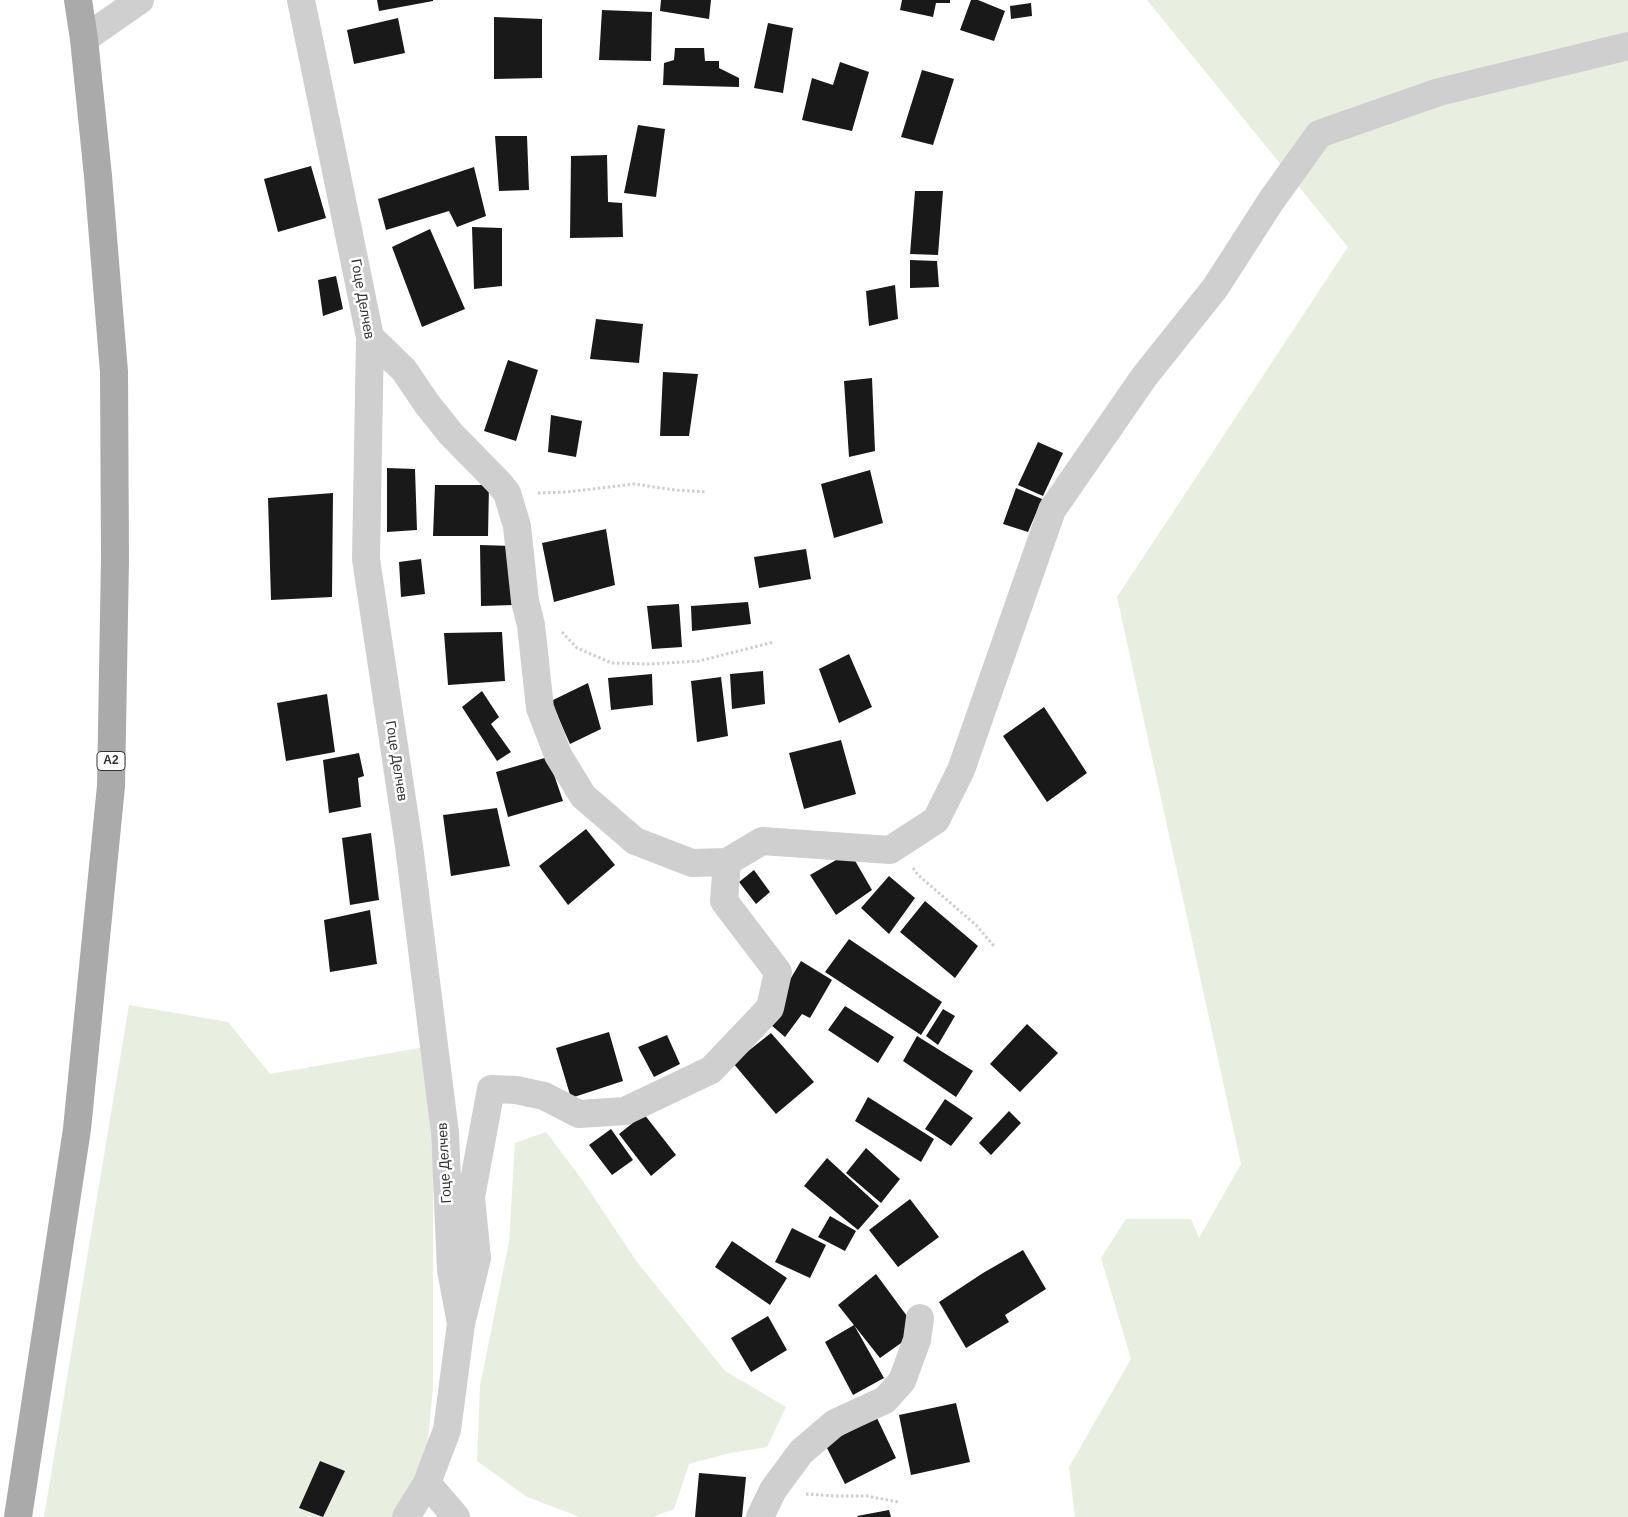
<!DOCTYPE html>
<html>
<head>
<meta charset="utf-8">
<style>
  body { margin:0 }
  canvas { display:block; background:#fff }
</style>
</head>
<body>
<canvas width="1628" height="1517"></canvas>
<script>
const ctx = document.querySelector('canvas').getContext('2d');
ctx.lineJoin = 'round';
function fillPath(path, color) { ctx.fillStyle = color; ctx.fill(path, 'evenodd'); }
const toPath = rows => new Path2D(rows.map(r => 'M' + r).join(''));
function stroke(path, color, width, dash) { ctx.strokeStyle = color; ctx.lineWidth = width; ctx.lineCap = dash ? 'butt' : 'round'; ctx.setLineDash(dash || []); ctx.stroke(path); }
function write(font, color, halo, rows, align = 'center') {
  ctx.font = font + ' Helvetica,sans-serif'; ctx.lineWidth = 5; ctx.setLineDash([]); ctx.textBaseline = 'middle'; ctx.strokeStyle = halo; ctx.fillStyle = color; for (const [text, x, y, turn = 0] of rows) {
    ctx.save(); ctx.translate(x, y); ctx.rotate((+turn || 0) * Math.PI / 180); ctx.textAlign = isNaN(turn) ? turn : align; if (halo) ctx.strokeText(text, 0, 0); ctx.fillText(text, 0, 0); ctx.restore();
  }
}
const green = toPath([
  [1147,0,1628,0,1628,1517,1075,1517,1069,1467,1131,1359,1101,1258,1126,1219,1191,1219,1199,1238,1241,1164,1117,597,1348,247],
  [129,1005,228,1022,270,1074,425,1047,433,1173,433,1388,426,1461,395,1517,44,1517],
  [546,1132,583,1181,637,1262,725,1371,786,1407,767,1447,730,1453,689,1464,674,1509,653,1517,580,1517,527,1497,477,1461,480,1386,509,1242,515,1143]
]);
const building = toPath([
  [377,0,433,0,433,1,379,11],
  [661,0,711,0,709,19,660,11],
  [902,0,950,0,950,3,936,3,933,17,900,10],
  [971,0,978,0,1005,11,994,41,960,30],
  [1031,3,1032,16,1011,19,1010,6],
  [602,10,652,12,651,61,599,60],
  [494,17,542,19,542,78,494,79],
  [398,18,405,53,354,64,347,30],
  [768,23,793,28,783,93,754,88],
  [675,48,704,48,705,61,719,61,719,68,739,78,739,87,663,85,664,63,674,60],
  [840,62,869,72,852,131,802,120,812,78,833,85],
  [922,70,954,79,933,145,901,137],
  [638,125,665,129,656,197,624,193],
  [495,136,527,136,529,190,499,191],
  [607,155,608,202,622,203,623,237,570,238,571,156],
  [311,166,326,218,278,232,264,179],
  [474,167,486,216,457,227,449,211,386,230,378,199],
  [915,191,943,191,938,255,910,254],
  [472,227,502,228,502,286,474,289],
  [430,229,465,309,422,327,392,247],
  [910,260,937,261,939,287,910,288],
  [336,276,343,309,323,316,318,280],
  [895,285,898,319,869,326,866,291],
  [596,319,643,324,639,363,590,359],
  [508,360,538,370,516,441,484,431],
  [663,372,698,374,689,436,660,436],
  [872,378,875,451,849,457,844,381],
  [551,415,582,421,576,457,548,452],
  [1038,442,1063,453,1043,496,1018,485],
  [387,468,415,469,417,530,387,532],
  [870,470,883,523,834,538,821,484],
  [435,485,489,485,488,536,433,536],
  [1016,488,1042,499,1028,532,1003,524],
  [333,493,332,597,271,600,268,498],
  [606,529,615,585,554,602,542,543],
  [480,545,513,546,514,605,481,606],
  [806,549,811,579,759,588,754,557],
  [421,559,425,594,401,597,399,562],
  [748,602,751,624,692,631,691,606],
  [679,604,682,647,652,649,647,606],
  [502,632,505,681,448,685,444,633],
  [849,654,872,707,839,723,819,669],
  [763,671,765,704,732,709,730,674],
  [652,674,653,705,611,710,608,678],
  [721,677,728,736,697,742,691,681],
  [588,683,601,729,570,744,551,701],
  [482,691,499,717,491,724,511,752,497,761,462,707],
  [327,694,335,752,286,761,277,703],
  [1044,707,1087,773,1047,802,1003,736],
  [841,740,856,794,804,809,789,753],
  [359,753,364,776,358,778,361,807,329,813,323,760],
  [548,757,563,801,508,817,496,772],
  [497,808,510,866,451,876,443,815],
  [586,829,615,865,568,905,539,866],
  [371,833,379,900,350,905,342,838],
  [850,852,872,890,836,915,810,875],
  [754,870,770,892,756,904,739,882],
  [889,876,915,898,889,934,861,908],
  [925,901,978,946,955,978,900,932],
  [370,910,377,964,330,972,324,920],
  [849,939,942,1002,921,1035,825,972],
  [801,961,832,980,810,1018,802,1014,785,1037,763,1018,778,1000],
  [845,1006,894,1037,878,1063,828,1030],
  [943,1009,955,1016,938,1045,926,1036],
  [1027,1024,1058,1053,1020,1092,990,1064],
  [609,1032,623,1081,571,1098,556,1048],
  [771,1033,814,1082,776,1114,733,1063],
  [667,1035,680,1064,654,1077,638,1047],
  [917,1036,973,1071,956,1097,903,1061],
  [868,1097,934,1139,921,1162,855,1121],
  [945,1099,973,1118,951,1146,925,1129],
  [1009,1111,1021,1123,991,1155,979,1143],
  [644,1114,676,1155,651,1176,619,1134],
  [611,1129,633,1160,612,1175,589,1145],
  [866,1148,900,1179,881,1203,846,1173],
  [827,1158,879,1206,858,1230,804,1186],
  [910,1199,939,1237,898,1267,869,1230],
  [830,1216,856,1231,845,1251,818,1237],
  [792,1228,826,1245,810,1278,775,1262],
  [732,1241,787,1278,770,1305,715,1267],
  [1023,1250,1046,1289,1005,1315,1009,1322,966,1348,939,1302,983,1273],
  [876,1274,918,1331,880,1358,838,1305],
  [768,1316,787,1350,751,1372,731,1338],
  [854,1325,884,1378,853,1395,825,1342],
  [956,1403,970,1462,911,1475,899,1415],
  [877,1418,896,1458,845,1484,825,1444],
  [320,1461,345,1471,323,1517,299,1508],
  [699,1473,746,1477,742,1517,695,1517],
  [889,1510,891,1517,858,1517,857,1516]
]);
const path = toPath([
  [538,493,567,492,634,484,675,490,707,492],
  [562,632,577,648,612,663,649,664,699,661,774,642],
  [913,868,918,875,976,925,994,946],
  [806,1494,835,1496,867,1496,898,1502]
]);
const minor = toPath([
  [301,0,370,337,366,559,409,846,445,1133,451,1270,461,1324,447,1430,427,1483,406,1517],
  [84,39,140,0],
  [370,337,404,370,427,404,451,434,499,483,507,493,517,526,525,601,531,625,540,708,558,755,583,796,635,841,692,863,727,862],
  [461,1324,477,1258,471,1197,491,1089,516,1090,544,1096,579,1114,625,1111,711,1070,770,1008,778,972,724,901,727,862,762,841,890,850,936,820,961,770,1052,510,1144,377,1215,288,1271,201,1319,134,1439,92,1628,46],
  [427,1483,456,1517],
  [760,1517,773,1490,801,1452,835,1423,885,1400,902,1381,917,1340,920,1318]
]);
const major = toPath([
  [18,1517,77,1129,111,786,115,559,114,372,98,176,84,39,78,0]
]);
const shields = [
  [111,761,28]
];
const shieldNames = [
  ["A2",111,761]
];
const streetNames = [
  ["Гоце Делчев",362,299,80],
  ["Гоце Делчев",396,761,81],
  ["Гоце Делчев",445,1163,-93]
];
fillPath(green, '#e8eee0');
fillPath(building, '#191919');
stroke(path, '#cfcfcf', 3, [2.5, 2.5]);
stroke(minor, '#cfcfcf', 28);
stroke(major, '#aaa', 28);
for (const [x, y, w] of shields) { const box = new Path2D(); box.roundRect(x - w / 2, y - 9.5, w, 19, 4); ctx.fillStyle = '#fff'; ctx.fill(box); stroke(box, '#323232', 1); }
write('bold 12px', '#323232', null, shieldNames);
write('14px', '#323232', '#fff', streetNames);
</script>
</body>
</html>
